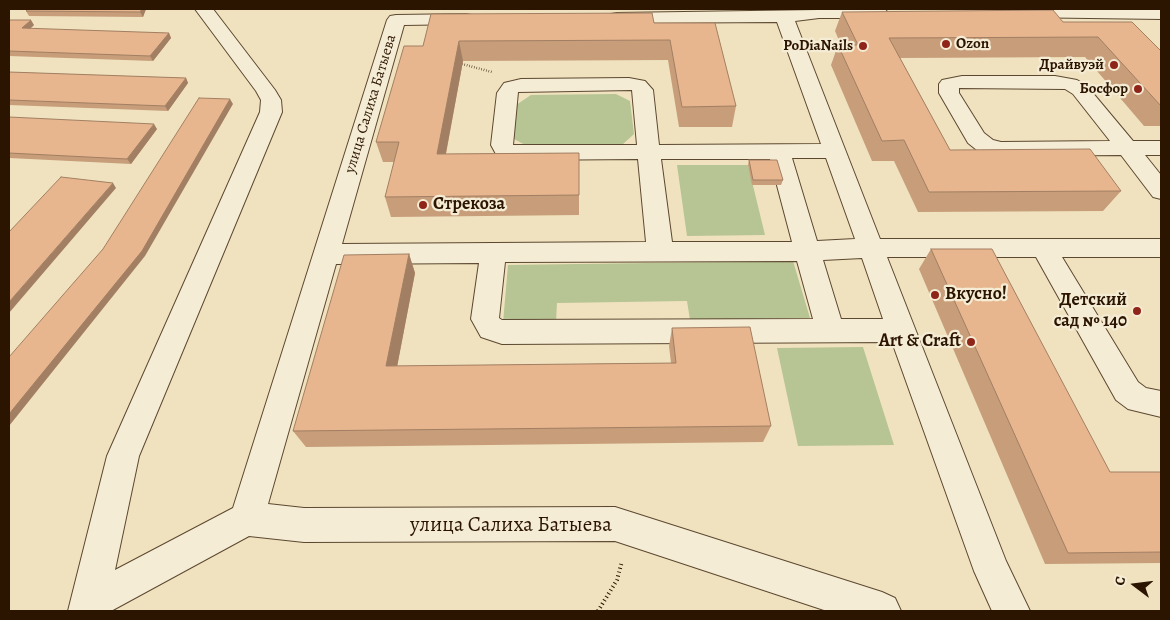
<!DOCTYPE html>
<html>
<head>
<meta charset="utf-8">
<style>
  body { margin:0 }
  #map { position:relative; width:1170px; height:620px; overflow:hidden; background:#f0e2be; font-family:Alegreya,serif }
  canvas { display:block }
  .frame { position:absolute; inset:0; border:10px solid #2b1500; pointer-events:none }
  .north { position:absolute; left:1110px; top:560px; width:50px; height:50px; -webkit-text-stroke:4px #f5ecd5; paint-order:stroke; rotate:285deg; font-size:14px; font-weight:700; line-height:20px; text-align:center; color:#2b1500 }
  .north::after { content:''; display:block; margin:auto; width:18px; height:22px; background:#2b1500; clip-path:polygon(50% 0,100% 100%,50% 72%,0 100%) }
</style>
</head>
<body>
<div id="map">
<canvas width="1170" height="620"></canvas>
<div class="frame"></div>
<div class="north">С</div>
</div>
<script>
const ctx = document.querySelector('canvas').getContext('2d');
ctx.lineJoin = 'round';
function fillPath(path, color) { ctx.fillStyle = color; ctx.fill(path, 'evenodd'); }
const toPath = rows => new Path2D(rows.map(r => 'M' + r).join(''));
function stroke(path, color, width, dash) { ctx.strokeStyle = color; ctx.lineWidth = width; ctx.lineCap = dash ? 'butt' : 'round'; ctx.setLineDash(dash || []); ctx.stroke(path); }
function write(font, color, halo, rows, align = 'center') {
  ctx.font = font + ' Alegreya,serif'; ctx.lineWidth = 4.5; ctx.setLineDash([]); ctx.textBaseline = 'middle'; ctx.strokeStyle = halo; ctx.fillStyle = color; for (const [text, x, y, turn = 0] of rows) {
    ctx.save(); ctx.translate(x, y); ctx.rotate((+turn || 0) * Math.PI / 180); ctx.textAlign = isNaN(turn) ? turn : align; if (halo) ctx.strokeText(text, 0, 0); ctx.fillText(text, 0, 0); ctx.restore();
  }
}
const green = toPath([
  [616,94,630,101,634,134,622,145,529,147,514,139,516,105,531,95],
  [677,165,748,165,765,235,687,236],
  [793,261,810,318,690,320,687,301,557,303,556,322,503,323,508,265],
  [863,347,894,445,798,446,777,348]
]);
const pathFar1 = toPath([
  [462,64,492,72]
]);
const path = toPath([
  [598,611,617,580,622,561]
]);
const minor = toPath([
  [195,9,213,9,275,90,281,100,282,112,139,456,115,570,233,508,387,20,390,16,396,15,466,14,472,15,475,19,472,23,466,24,404,25,342,244,646,242,638,159,514,160,497,156,491,145,497,93,504,83,521,79,629,78,645,81,653,90,659,145,821,144,777,22,617,23,611,22,608,18,611,14,617,13,885,9,888,13,885,17,879,18,819,18,795,21,880,239,1161,239,1161,257,1062,257,1138,382,1146,388,1161,391,1161,417,1128,409,1116,400,1036,257,887,257,1006,561,1030,611,992,611,974,571,892,342,502,344,481,337,471,319,479,263,336,264,268,504,304,508,615,507,882,592,895,598,901,611,827,611,615,541,304,542,249,536,111,611,68,611,107,456,260,112,261,100,256,91,195,9],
  [632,90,637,145,513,145,518,92,632,90],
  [792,158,826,158,855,239,817,241,792,158],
  [661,159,770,159,792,242,672,242,661,159],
  [862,258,883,319,841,319,823,260,862,258],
  [797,261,813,319,502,320,499,318,505,262,797,261],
  [1010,9,1161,9,1161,19,1017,17,1011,16,1008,12,1010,9],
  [962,76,1055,76,1077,80,1087,86,1133,141,1161,141,1161,155,1145,155,1161,175,1161,199,1153,197,1121,155,1001,156,978,151,968,143,939,93,939,84,942,80,962,76],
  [959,88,1065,89,1073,94,1110,141,1001,142,993,140,984,133,959,93,959,88]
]);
const wall = toPath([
  [28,9,146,9,143,17,29,16,26,11],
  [842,12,1063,22,1161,51,1161,126,1144,126,1085,57,900,58,950,150,1121,191,1103,211,918,212,894,161,872,161,831,65,838,45,841,45,835,31],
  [431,14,654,23,736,106,732,127,679,127,668,60,463,61,446,154,579,153,579,215,391,217,385,197,394,162,383,162,376,142,423,46],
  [9,20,34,25,30,29,169,33,171,38,153,61,9,56],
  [9,72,186,78,188,83,168,111,9,105],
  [9,117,157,129,131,164,9,158],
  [749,160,783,180,781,185,752,185,748,165],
  [931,249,1110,472,1161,472,1161,563,1045,564,919,269],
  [409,254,415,273,397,366,671,363,669,346,672,328,771,426,763,442,306,447,293,431]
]);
const shadedWall = toPath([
  [142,9,146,9,143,17,140,12],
  [31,20,34,25,25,33,22,28],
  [169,33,171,38,153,61,150,56],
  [459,41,463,61,442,174,437,154],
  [186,78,188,83,168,111,165,106],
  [230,99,233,104,145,256,9,426,9,414],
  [154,124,157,129,131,164,127,159],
  [113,183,116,188,9,313,9,302],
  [409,254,415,273,394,383,386,366]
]);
const building = toPath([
  [28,9,142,9,140,12,26,11,28,9],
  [1053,10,1063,22,1132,22,1161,51,1161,106,1098,37,889,38,950,150,1090,149,1121,191,929,192,904,140,882,141,838,45,858,45,842,12,1053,10],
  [652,13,654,23,715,23,736,106,682,107,670,40,459,41,437,154,579,153,579,195,385,197,399,142,376,142,404,46,423,46,431,14,652,13],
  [9,20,31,20,22,28,169,33,150,56,9,51,9,20],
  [9,72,186,78,165,106,9,100,9,72],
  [199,98,230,99,142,251,9,414,9,357,103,249,199,98],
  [9,117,154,124,127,159,9,153,9,117],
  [749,160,777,160,783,180,753,180,749,160],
  [61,177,113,183,9,302,9,232,61,177],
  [931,249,992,249,1110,472,1161,472,1161,552,1068,553,931,249],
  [409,254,386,366,676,363,672,328,750,327,771,426,293,431,344,255,409,254]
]);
const markers = [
  [946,44,5,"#8f2418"],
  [863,46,5,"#8f2418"],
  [1114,65,5,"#8f2418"],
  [1138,89,5,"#8f2418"],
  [423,205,5,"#8f2418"],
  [935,295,5,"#8f2418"],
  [1137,311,5,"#8f2418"],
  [971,342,5,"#8f2418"]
];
const farPoinames = [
  ["Ozon",956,44,"left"],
  ["PoDiaNails",853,46],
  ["Драйвуэй",1104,65],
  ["Босфор",1128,89]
];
const farStreetnames = [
  ["улица Салиха Батыева",371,104,-73]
];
const poiNames = [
  ["Стрекоза",433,205],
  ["Вкусно!",945,295],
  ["Детский",1127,301,"right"],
  ["сад № 140",1127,322,"right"],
  ["Art & Craft",961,342,"right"]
];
const nearStreetnames = [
  ["улица Салиха Батыева",511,526]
];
fillPath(green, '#b7c493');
stroke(minor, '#5c4830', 2);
stroke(pathFar1, '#2b1500', 2.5, [0.5, 2]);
stroke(path, '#2b1500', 4, [1, 3]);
fillPath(minor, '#f5ecd5');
fillPath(wall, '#c79d7a');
fillPath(shadedWall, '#a27f63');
fillPath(building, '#e7b68e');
stroke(building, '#a27f63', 1);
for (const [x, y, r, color] of markers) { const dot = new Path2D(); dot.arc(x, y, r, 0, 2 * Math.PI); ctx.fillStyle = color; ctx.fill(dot); stroke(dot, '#f5ecd5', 2); }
write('bold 15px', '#2b1500', '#f5ecd5', farPoinames, 'right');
write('15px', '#2b1500', '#f5ecd5', farStreetnames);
write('bold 18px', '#2b1500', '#f5ecd5', poiNames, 'left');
write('21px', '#2b1500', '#f5ecd5', nearStreetnames);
</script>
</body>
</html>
